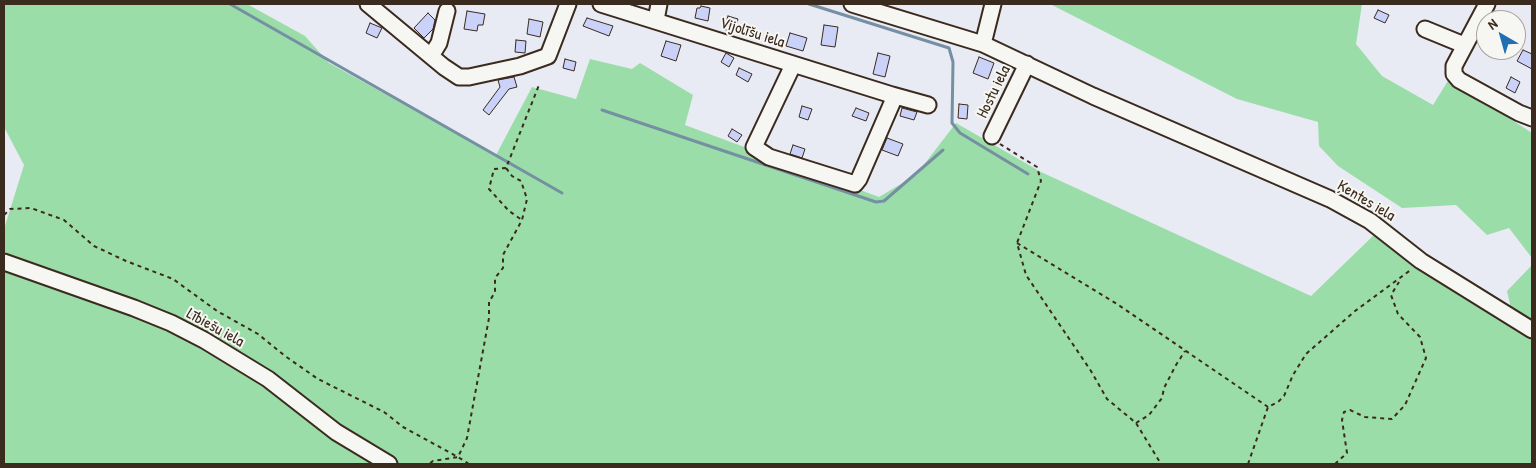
<!DOCTYPE html>
<html>
<head>
<meta charset="utf-8">
<style>
  body { margin:0 }
  #map { position:relative; width:1536px; height:468px; overflow:hidden; background:#e9ebf4; font-family:"Patrick Hand",sans-serif }
  canvas { display:block }
  .frame { position:absolute; inset:0; border:5px solid #3b2a1e; pointer-events:none }
  .north { position:absolute; left:1476px; top:10px; width:50px; height:50px; box-sizing:border-box; background:#f6f6f2; border:1px solid #aba49d; border-radius:50%; rotate:322deg; font-size:14px; font-weight:700; line-height:20px; text-align:center; color:#3b2a1e }
  .north::after { content:''; display:block; margin:auto; width:18px; height:22px; background:#1f6fb2; clip-path:polygon(50% 0,100% 100%,50% 72%,0 100%) }
</style>
</head>
<body>
<div id="map">
<canvas width="1536" height="468"></canvas>
<div class="frame"></div>
<div class="north">N</div>
</div>
<script>
const ctx = document.querySelector('canvas').getContext('2d');
ctx.lineJoin = 'round';
function fillPath(path, color) { ctx.fillStyle = color; ctx.fill(path, 'evenodd'); }
const toPath = rows => new Path2D(rows.map(r => 'M' + r).join(''));
function stroke(path, color, width, dash) { ctx.strokeStyle = color; ctx.lineWidth = width; ctx.lineCap = dash ? 'butt' : 'round'; ctx.setLineDash(dash || []); ctx.stroke(path); }
function write(font, color, halo, rows, align = 'center') {
  ctx.font = font + ' "Patrick Hand",sans-serif'; ctx.lineWidth = 4; ctx.setLineDash([]); ctx.textBaseline = 'middle'; ctx.strokeStyle = halo; ctx.fillStyle = color; for (const [text, x, y, turn = 0] of rows) {
    ctx.save(); ctx.translate(x, y); ctx.rotate((+turn || 0) * Math.PI / 180); ctx.textAlign = isNaN(turn) ? turn : align; if (halo) ctx.strokeText(text, 0, 0); ctx.fillText(text, 0, 0); ctx.restore();
  }
}
const green = toPath([
  [4,4,247,4,305,36,329,63,496,155,532,87,576,99,590,59,632,69,640,63,693,95,685,125,879,197,916,175,956,123,1041,172,1311,296,1377,232,1515,327,1507,291,1532,265,1532,464,4,464,4,229,24,165,4,127],
  [1050,4,1362,4,1356,44,1382,76,1433,105,1449,79,1532,133,1532,258,1509,228,1487,235,1456,205,1402,208,1338,166,1319,146,1318,122,1237,99]
]);
const stream = toPath([
  [230,4,562,193],
  [809,4,949,48,953,62,952,123,960,133,1028,174],
  [602,110,876,202,884,201,943,150]
]);
const building = toPath([
  [701,6,710,8,708,21,695,18,697,8,700,8,701,6],
  [1378,10,1389,15,1385,23,1374,18,1378,10],
  [467,11,485,14,483,25,478,25,477,31,464,29,467,11],
  [428,13,435,20,433,29,424,38,414,28,428,13],
  [728,16,738,19,734,33,724,29,728,16],
  [587,18,613,26,609,36,583,26,587,18],
  [529,19,543,22,540,37,527,34,529,19],
  [370,23,382,28,377,38,366,33,370,23],
  [824,25,838,27,835,47,821,45,824,25],
  [790,33,807,38,803,51,786,46,790,33],
  [516,40,526,41,525,53,515,52,516,40],
  [666,41,681,45,676,61,661,56,666,41],
  [1523,50,1532,54,1532,69,1517,61,1523,50],
  [726,53,734,58,729,67,721,62,726,53],
  [878,53,890,56,885,77,873,74,878,53],
  [979,57,994,63,988,79,973,73,979,57],
  [565,59,576,62,574,71,563,68,565,59],
  [739,68,752,74,748,82,736,75,739,68],
  [514,77,517,87,509,89,489,115,483,110,500,87,498,80,514,77],
  [1511,77,1520,82,1515,93,1506,88,1511,77],
  [959,104,968,105,967,119,958,118,959,104],
  [802,106,812,109,808,120,799,117,802,106],
  [856,108,869,113,866,121,852,116,856,108],
  [902,108,917,112,914,120,900,116,902,108],
  [732,129,742,135,737,142,728,136,732,129],
  [887,138,903,144,898,156,882,150,887,138],
  [793,145,805,149,802,158,790,154,793,145]
]);
const path = toPath([
  [1000,144,1037,167,1041,181,1017,243,1026,275,1091,371,1107,399,1136,423,1161,464],
  [506,168,494,169,489,189,509,211,522,220],
  [4,215,10,209,31,208,64,220,94,246,126,261,173,279,217,311,258,334,285,356,318,379,384,412,403,427,458,457,433,461,429,464],
  [1017,243,1117,304,1268,407],
  [1136,423,1149,415,1162,398,1164,388,1176,365,1185,351],
  [469,464,458,457,467,438,489,318,489,302,495,292,495,278,503,268,503,255,522,220,527,199,521,181,512,176,506,168,539,85],
  [1248,464,1268,407,1278,402,1284,396,1293,375,1306,354,1355,311,1412,269],
  [1335,464,1347,453,1342,420,1344,412,1350,410,1365,417,1392,419,1405,405,1426,358,1420,337,1398,314,1391,295,1399,282]
]);
const minor = toPath([
  [368,4,444,67,459,77,469,77,520,66,548,56,568,4],
  [601,4,892,95,892,103,859,179,855,184,769,157,754,147,793,65],
  [852,4,983,44,1093,96,1330,199,1370,221,1421,261,1532,330],
  [1487,4,1454,66,1454,74,1459,80,1519,113,1532,118],
  [656,20,659,4],
  [1425,29,1464,45],
  [983,44,993,4],
  [431,56,439,43,447,11],
  [892,95,928,105],
  [992,136,1027,64],
  [4,262,134,308,171,323,204,340,268,379,336,432,389,464]
]);
const streetNames = [
  ["Vijolīšu iela",752,33,18],
  ["Hostu iela",994,92,-64],
  ["Ķentes iela",1366,201,31],
  ["Lībiešu iela",215,328,29]
];
fillPath(green, '#9bdda8');
stroke(stream, '#758fa3', 3);
fillPath(building, '#cad2fa');
stroke(building, '#3b2a1e', 1);
stroke(minor, '#3b2a1e', 19);
stroke(path, '#3b2a1e', 2, [4, 4]);
stroke(minor, '#f6f6f2', 15);
write('16px', '#3b2a1e', '#f6f6f2', streetNames);
</script>
</body>
</html>
